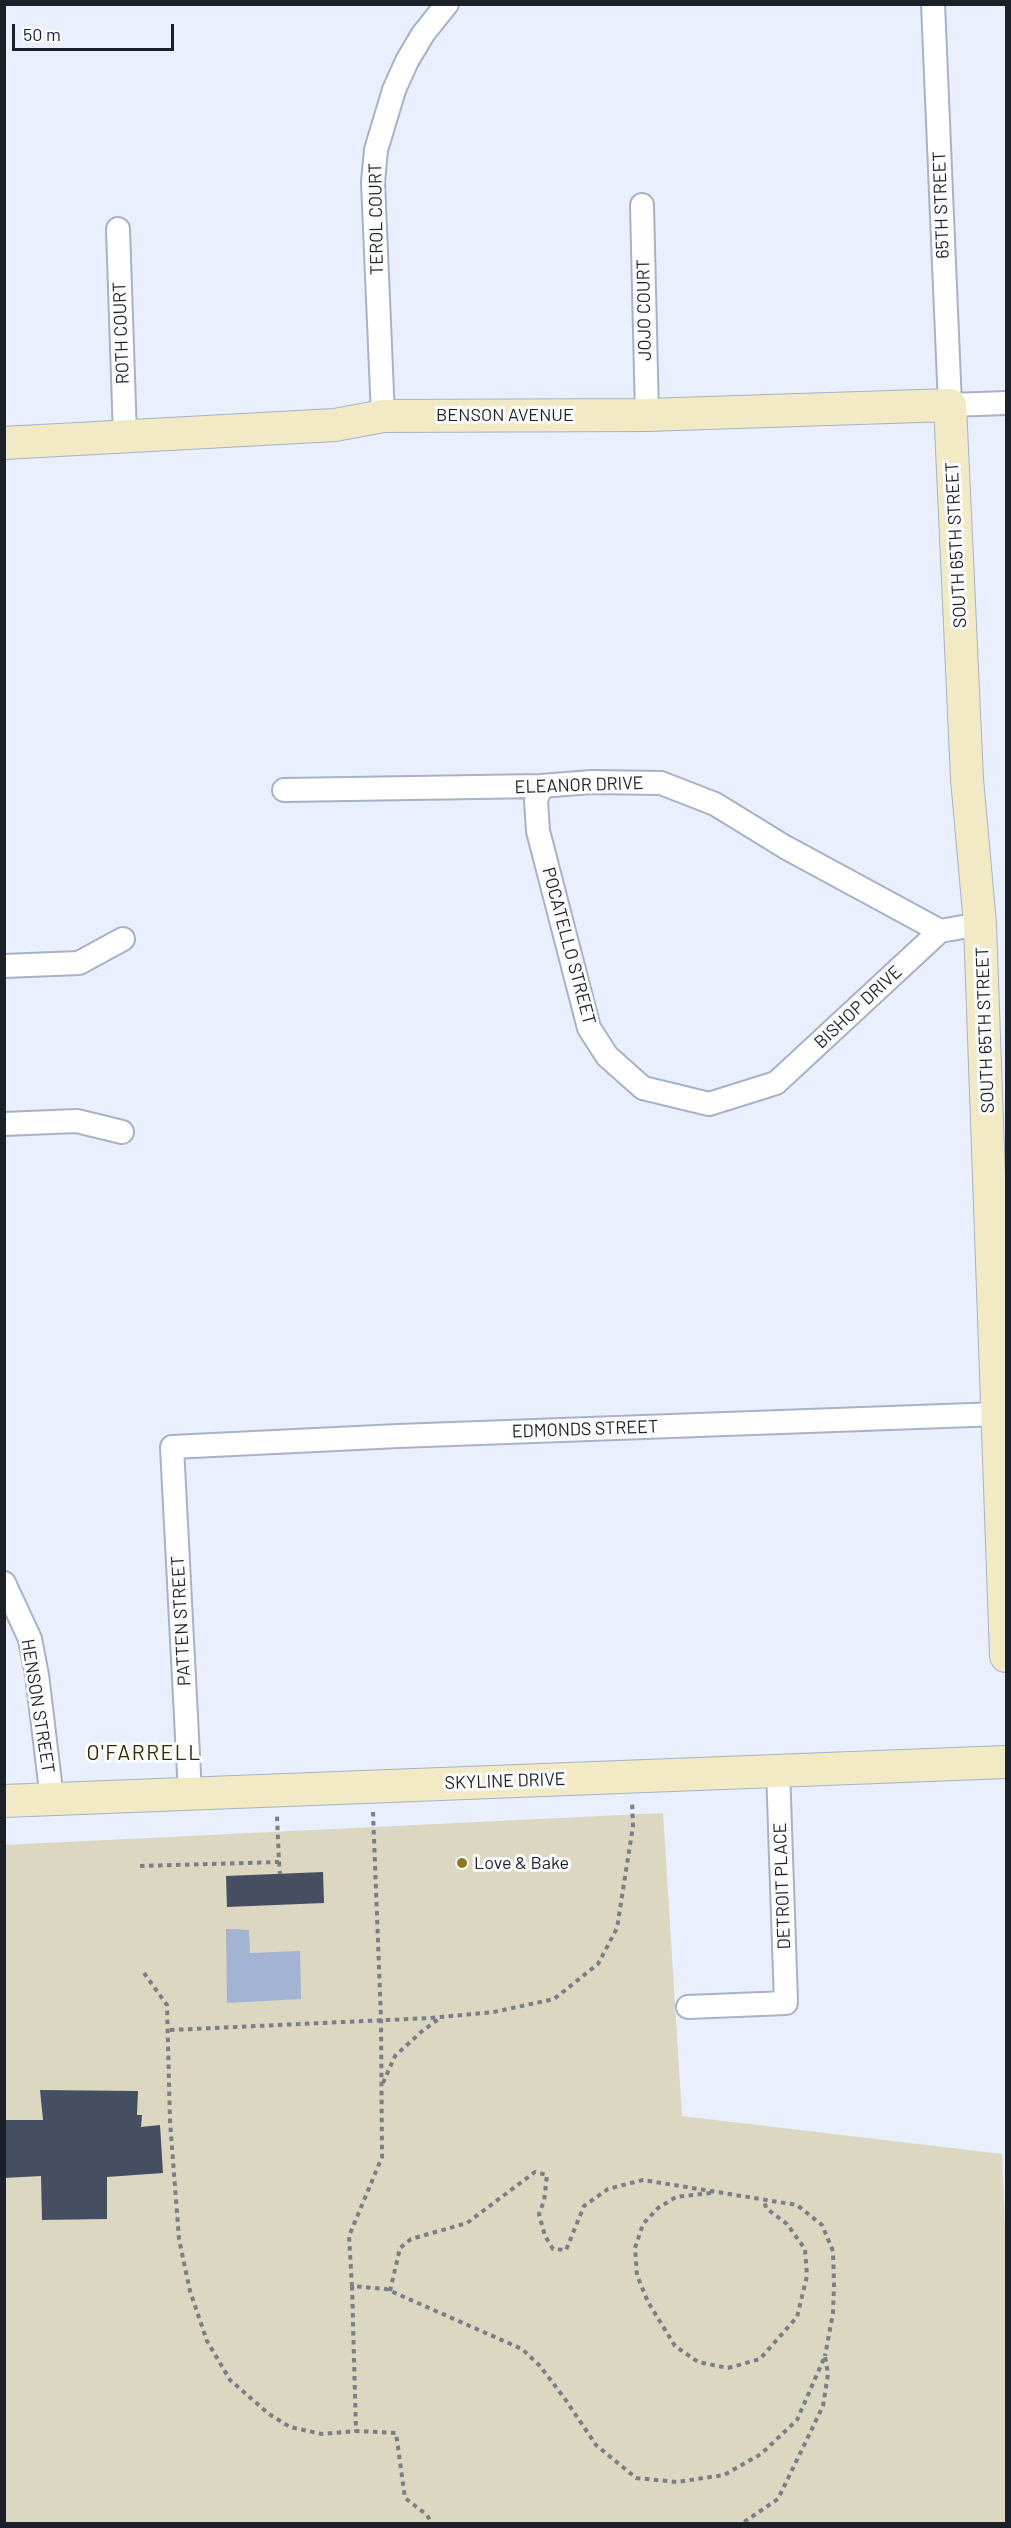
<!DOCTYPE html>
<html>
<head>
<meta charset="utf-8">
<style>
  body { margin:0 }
  #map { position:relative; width:1011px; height:2528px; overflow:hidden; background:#e9effd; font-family:Barlow,sans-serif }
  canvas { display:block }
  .frame { position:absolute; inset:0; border:6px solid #1c2028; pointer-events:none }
  .scale { position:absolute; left:12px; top:24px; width:162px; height:27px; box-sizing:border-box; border:3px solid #1c2028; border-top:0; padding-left:8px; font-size:18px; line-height:21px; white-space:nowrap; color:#1c2028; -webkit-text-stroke:4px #fcfcfc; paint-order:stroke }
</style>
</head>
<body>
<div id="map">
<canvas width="1011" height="2528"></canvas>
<div class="frame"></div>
<div class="scale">50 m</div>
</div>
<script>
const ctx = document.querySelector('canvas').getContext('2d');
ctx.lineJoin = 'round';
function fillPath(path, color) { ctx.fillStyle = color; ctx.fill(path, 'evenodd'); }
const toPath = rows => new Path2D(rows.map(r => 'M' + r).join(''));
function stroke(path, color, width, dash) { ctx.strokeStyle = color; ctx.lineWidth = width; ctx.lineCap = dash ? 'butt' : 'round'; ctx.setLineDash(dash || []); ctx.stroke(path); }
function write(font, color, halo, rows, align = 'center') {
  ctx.font = font + ' Barlow,sans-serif'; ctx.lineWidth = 6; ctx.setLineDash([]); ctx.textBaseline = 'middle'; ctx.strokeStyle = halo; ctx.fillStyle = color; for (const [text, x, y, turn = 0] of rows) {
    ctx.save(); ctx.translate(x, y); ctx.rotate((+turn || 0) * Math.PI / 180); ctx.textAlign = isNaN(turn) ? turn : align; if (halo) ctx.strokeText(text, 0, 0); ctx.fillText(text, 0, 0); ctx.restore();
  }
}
const green = toPath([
  [663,1813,682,2116,1002,2154,1006,2249,1006,2523,5,2523,4,1845]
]);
const water = toPath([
  [226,1929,249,1930,250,1953,300,1951,301,1999,227,2003]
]);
const building = toPath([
  [323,1872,324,1903,227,1907,226,1876],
  [40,2090,138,2091,137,2115,142,2115,141,2127,160,2125,163,2173,107,2177,107,2219,42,2220,41,2176,4,2178,4,2120,43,2120]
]);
const path = toPath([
  [373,1812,381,2019,382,2157,349,2236,352,2286,386,2289,522,2349,540,2366,565,2399,596,2445,636,2478,677,2482,724,2475,761,2454,797,2420,825,2356,828,2374,823,2406,778,2499,741,2524],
  [279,1862,280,1874],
  [140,1866,279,1862,277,1816],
  [144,1973,167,2005,170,2121,179,2239,190,2291,207,2341,230,2380,269,2414,290,2427,322,2434,356,2431],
  [170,2030,430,2018,494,2012,554,1999,598,1964,617,1928,633,1826,632,1801],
  [383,2083,395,2056,421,2032,440,2018],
  [711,2193,676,2197,658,2208,643,2224,635,2248,637,2275,648,2302,675,2346,698,2362,728,2368,760,2359,797,2317,807,2276,805,2249,787,2224,766,2208,764,2199],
  [352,2286,356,2431,396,2433,405,2498,427,2515,432,2524],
  [390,2291,400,2248,411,2239,467,2223,535,2172,547,2175,544,2201,539,2214,545,2236,553,2249,566,2250,584,2206,608,2189,643,2180,797,2205,822,2225,833,2251,834,2284,833,2313,825,2356]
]);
const street = toPath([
  [933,4,950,405,1006,403],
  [642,205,647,415],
  [118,229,125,436],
  [383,416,373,182,376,150,394,90,407,61,423,34,447,4],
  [541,786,536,801,538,831,589,1028,607,1056,643,1088,709,1104,776,1083,940,931],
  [284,790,541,786,592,782,661,783,715,804,785,847,940,931,980,924],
  [4,966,79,963,123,939],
  [4,1124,77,1121,122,1132],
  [4,1583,30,1639,37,1675,52,1799],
  [190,1794,172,1447,398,1436,999,1414],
  [688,2007,786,2003,778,1769]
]);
const secondary = toPath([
  [4,443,335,425,383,416,647,415,950,405,967,779,980,924,1006,1656],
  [4,1801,1006,1762]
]);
const markers = [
  [462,1863,6,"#8b791e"]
];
const streetNames = [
  ["65TH STREET",941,205,-92],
  ["TEROL COURT",376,219,-91],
  ["JOJO COURT",644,310,-91],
  ["ROTH COURT",121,333,-92],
  ["BENSON AVENUE",505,415],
  ["SOUTH 65TH STREET",956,545,-93],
  ["ELEANOR DRIVE",579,785,-2],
  ["POCATELLO STREET",569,946,75],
  ["BISHOP DRIVE",858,1007,-43],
  ["SOUTH 65TH STREET",985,1030,-92],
  ["EDMONDS STREET",585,1429,-2],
  ["PATTEN STREET",181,1621,-93],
  ["HENSON STREET",38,1706,81],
  ["SKYLINE DRIVE",505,1781,-2],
  ["DETROIT PLACE",782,1886,-92]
];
const poiNames = [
  ["Love & Bake",474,1863]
];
const quarterNames = [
  ["O'FARRELL",144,1753]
];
fillPath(green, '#dbd7c0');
fillPath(water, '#a3b3d4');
fillPath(building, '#464f61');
stroke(street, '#a7b2c7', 26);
stroke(secondary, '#a7b2c7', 34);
stroke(path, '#7a7e89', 4, [4.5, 4.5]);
stroke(street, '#fff', 22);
stroke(secondary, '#f1eac4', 32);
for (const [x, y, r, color] of markers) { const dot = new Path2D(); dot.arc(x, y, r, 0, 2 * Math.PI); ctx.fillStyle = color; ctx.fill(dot); stroke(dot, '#fcfcfc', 2); }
write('18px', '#1c2028', '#fcfcfc', streetNames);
write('18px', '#1c2028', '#fcfcfc', poiNames, 'left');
ctx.letterSpacing = '1.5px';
write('21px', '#342c00', '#fcfcfc', quarterNames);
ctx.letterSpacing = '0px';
</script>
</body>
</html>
